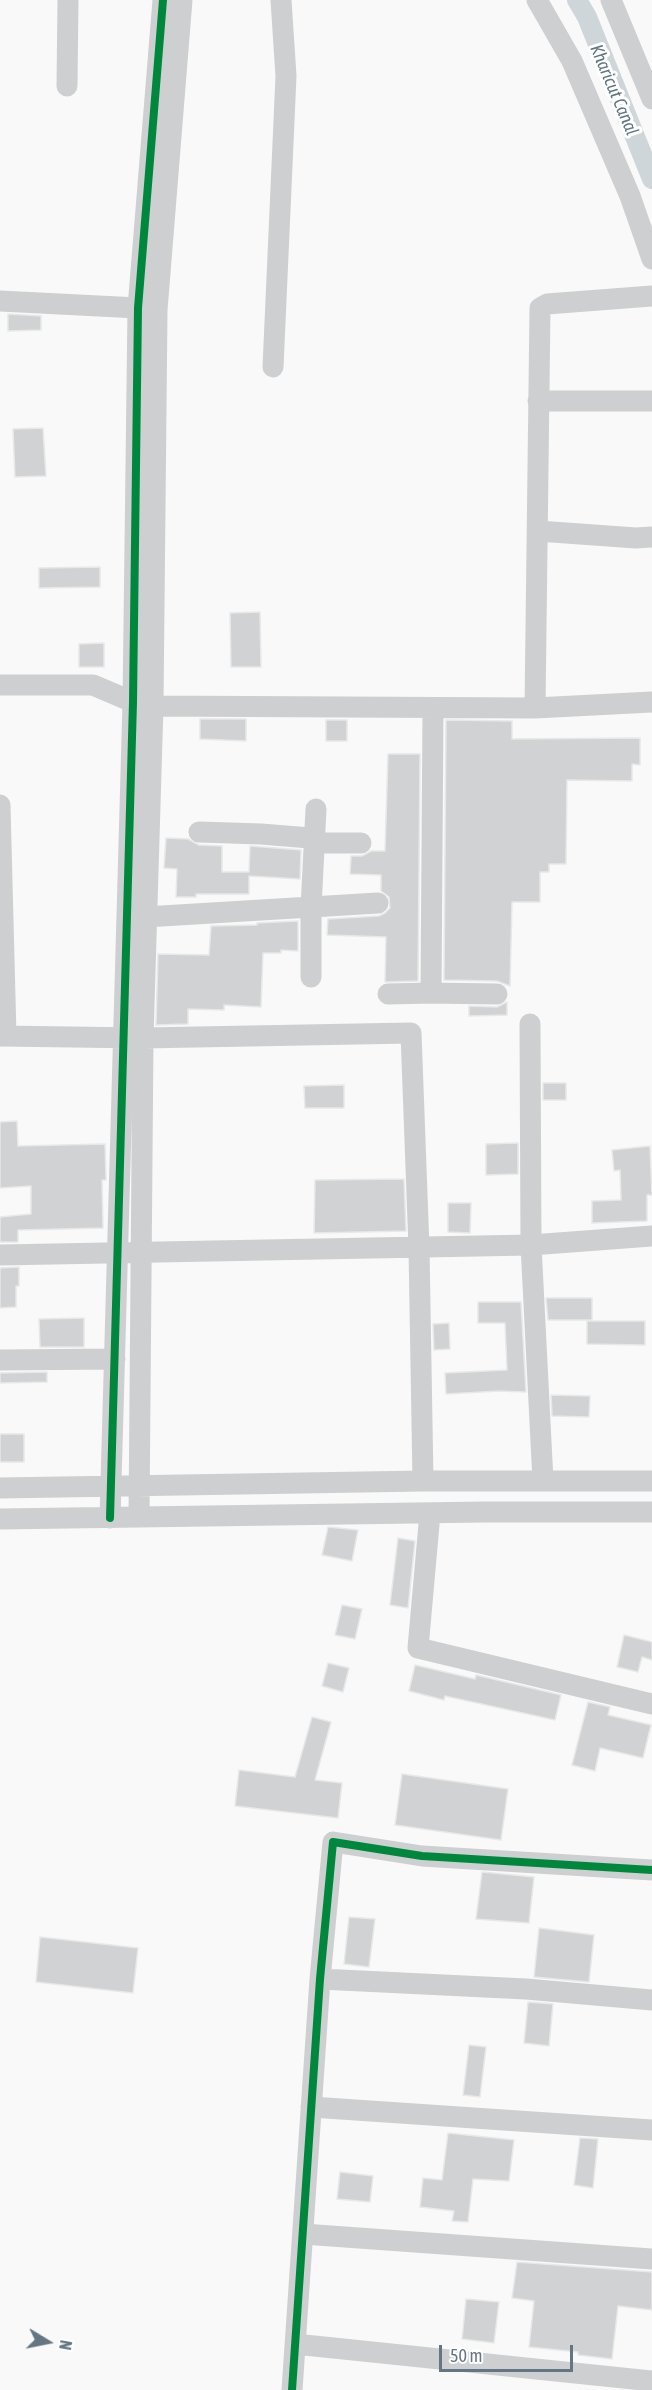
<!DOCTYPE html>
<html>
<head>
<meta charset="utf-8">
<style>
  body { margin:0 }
  #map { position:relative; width:652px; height:2390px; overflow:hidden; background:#f9f9f9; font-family:"Asap Condensed",sans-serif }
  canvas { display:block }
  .north { position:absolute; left:18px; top:2312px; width:60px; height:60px; -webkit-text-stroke:4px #fff; paint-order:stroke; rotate:100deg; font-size:16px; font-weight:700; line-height:24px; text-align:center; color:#657683 }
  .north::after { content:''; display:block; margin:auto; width:21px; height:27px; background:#657683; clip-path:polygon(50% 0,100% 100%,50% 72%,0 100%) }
  .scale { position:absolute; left:439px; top:2345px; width:134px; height:27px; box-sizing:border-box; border:3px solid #657683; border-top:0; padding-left:8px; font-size:18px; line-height:21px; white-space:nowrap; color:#657683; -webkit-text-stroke:4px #fff; paint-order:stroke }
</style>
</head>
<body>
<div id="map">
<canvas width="652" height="2390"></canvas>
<div class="north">N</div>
<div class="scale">50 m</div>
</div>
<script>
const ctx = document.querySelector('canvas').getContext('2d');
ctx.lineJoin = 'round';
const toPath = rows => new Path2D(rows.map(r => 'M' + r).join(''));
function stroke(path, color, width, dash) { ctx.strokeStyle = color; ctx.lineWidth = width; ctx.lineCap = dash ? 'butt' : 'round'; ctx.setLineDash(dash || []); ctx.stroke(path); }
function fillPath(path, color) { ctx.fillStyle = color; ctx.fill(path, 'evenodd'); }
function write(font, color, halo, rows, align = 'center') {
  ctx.font = font + ' "Asap Condensed",sans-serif'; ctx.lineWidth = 6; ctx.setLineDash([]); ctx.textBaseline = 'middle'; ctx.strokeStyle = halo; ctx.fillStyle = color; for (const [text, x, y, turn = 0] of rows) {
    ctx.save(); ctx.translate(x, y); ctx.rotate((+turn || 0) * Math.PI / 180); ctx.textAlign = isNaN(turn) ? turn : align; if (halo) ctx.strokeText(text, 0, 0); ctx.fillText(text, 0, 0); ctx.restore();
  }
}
const canal = toPath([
  [577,0,587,17,652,179]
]);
const building = toPath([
  [8,314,41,316,41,330,8,331,8,314],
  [43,428,46,476,15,477,13,429,43,428],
  [100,567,100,587,39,588,39,568,100,567],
  [260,612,261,667,231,667,230,613,260,612],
  [104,643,104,667,79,667,79,644,104,643],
  [200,719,246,719,246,741,200,739,200,719],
  [326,720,347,720,347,741,326,741,326,720],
  [446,720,512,721,512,739,640,738,640,765,632,764,632,781,567,780,566,864,549,864,549,872,540,872,540,902,512,902,510,986,497,981,444,980,446,720],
  [388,754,420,754,418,981,385,982,386,937,327,935,328,919,379,916,385,913,390,908,389,897,381,891,381,875,350,874,351,856,362,856,371,851,385,851,388,754],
  [166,838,188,839,199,845,222,846,222,872,249,872,250,846,301,850,300,879,249,876,249,894,196,894,196,897,176,897,177,869,164,868,166,838],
  [298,921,298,951,281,950,281,953,263,953,261,1007,224,1005,224,1010,188,1009,188,1024,156,1025,158,954,209,955,211,926,257,925,257,923,298,921],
  [507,1002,507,1015,469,1016,469,1006,497,1007,507,1002],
  [543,1083,566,1083,566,1100,543,1100,543,1083],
  [344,1085,344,1108,305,1108,304,1086,344,1085],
  [17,1121,18,1146,105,1144,106,1180,102,1180,103,1228,18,1230,18,1242,0,1242,0,1217,31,1214,31,1186,0,1188,0,1122,17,1121],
  [518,1143,518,1174,486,1175,486,1144,518,1143],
  [650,1146,652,1195,647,1195,647,1221,592,1223,592,1201,621,1200,620,1170,614,1171,612,1150,650,1146],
  [404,1179,406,1231,314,1233,315,1180,404,1179],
  [448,1203,471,1203,470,1233,448,1232,448,1203],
  [19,1267,19,1286,16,1286,16,1307,0,1308,0,1268,19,1267],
  [546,1298,592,1298,592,1320,548,1320,546,1298],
  [478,1302,521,1302,526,1392,499,1391,446,1394,445,1373,507,1370,505,1323,478,1323,478,1302],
  [84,1318,84,1347,40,1347,39,1319,84,1318],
  [587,1321,645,1321,645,1345,587,1344,587,1321],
  [449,1323,450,1349,434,1350,433,1324,449,1323],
  [47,1372,47,1382,0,1383,0,1373,47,1372],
  [551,1395,590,1396,589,1417,552,1416,551,1395],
  [0,1434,24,1434,24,1462,0,1462,0,1434],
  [328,1527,358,1530,352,1561,322,1555,328,1527],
  [398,1538,415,1541,408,1608,390,1605,398,1538],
  [342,1605,362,1609,355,1639,335,1635,342,1605],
  [624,1635,652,1642,652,1660,642,1657,638,1672,617,1667,624,1635],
  [328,1663,349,1668,343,1692,322,1686,328,1663],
  [415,1665,475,1679,476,1675,561,1695,555,1720,445,1696,444,1700,409,1691,415,1665],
  [588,1702,610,1707,608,1715,651,1725,643,1758,600,1748,595,1771,572,1765,588,1702],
  [312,1717,331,1722,315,1780,342,1783,338,1818,235,1806,239,1770,295,1777,312,1717],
  [402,1774,508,1789,501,1840,395,1825,402,1774],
  [482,1872,534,1877,529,1923,476,1919,482,1872],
  [349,1917,375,1919,369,1967,344,1964,349,1917],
  [539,1928,594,1935,589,1982,534,1977,539,1928],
  [40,1937,138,1948,133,1993,36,1982,40,1937],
  [528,2002,553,2004,549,2046,524,2043,528,2002],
  [469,2045,486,2047,480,2097,463,2095,469,2045],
  [448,2133,514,2140,509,2181,473,2179,468,2222,452,2221,454,2211,420,2207,423,2178,442,2180,448,2133],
  [580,2138,598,2139,593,2188,574,2185,580,2138],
  [340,2172,373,2176,370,2202,337,2199,340,2172],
  [517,2262,652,2272,652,2310,618,2306,612,2359,578,2355,578,2352,529,2347,534,2301,512,2298,517,2262],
  [466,2299,499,2302,494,2343,462,2339,466,2299]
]);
const minor = toPath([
  [537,0,572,61,630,196,652,259],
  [611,0,652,99],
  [67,86,68,0],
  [0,301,138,308],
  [273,367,286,76,281,0],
  [538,401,652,401],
  [538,531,636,538,652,537],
  [0,685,93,685,133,702,153,706,535,708,652,702],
  [535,708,540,308,547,304,652,296],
  [0,805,6,1036],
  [199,832,261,834,310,838,323,843,361,843],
  [145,917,378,903],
  [311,977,311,908,316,809],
  [431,993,497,994],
  [388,994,431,993,433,708],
  [0,1036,143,1038,411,1033,419,1248,423,1481],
  [0,1255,531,1245,530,1024],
  [0,1360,115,1359],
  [543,1481,531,1245,652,1236],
  [0,1488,423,1481,652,1481],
  [430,1513,418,1648,652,1704],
  [139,1517,143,1038,153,706,157,310,182,0],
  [110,1518,133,702,138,308,163,0],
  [0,1519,484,1512,652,1512],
  [320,1979,526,1989,652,2000],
  [311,2107,652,2130],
  [303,2234,652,2259],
  [295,2344,652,2381],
  [292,2390,320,1979,333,1842,422,1856,652,1870]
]);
const cycleway = toPath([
  [110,1518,133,702,138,308,163,0],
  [292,2390,320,1979,333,1842,422,1856,652,1870]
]);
const waterNames = [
  ["Kharicut Canal",614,90,67]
];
stroke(canal, '#ced6d9', 20);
fillPath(building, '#d0d2d3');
stroke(building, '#e8e8e8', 1.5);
stroke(minor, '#cecfd0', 21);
stroke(cycleway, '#00873e', 8);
write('italic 18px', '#60757c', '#fff', waterNames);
</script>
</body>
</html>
